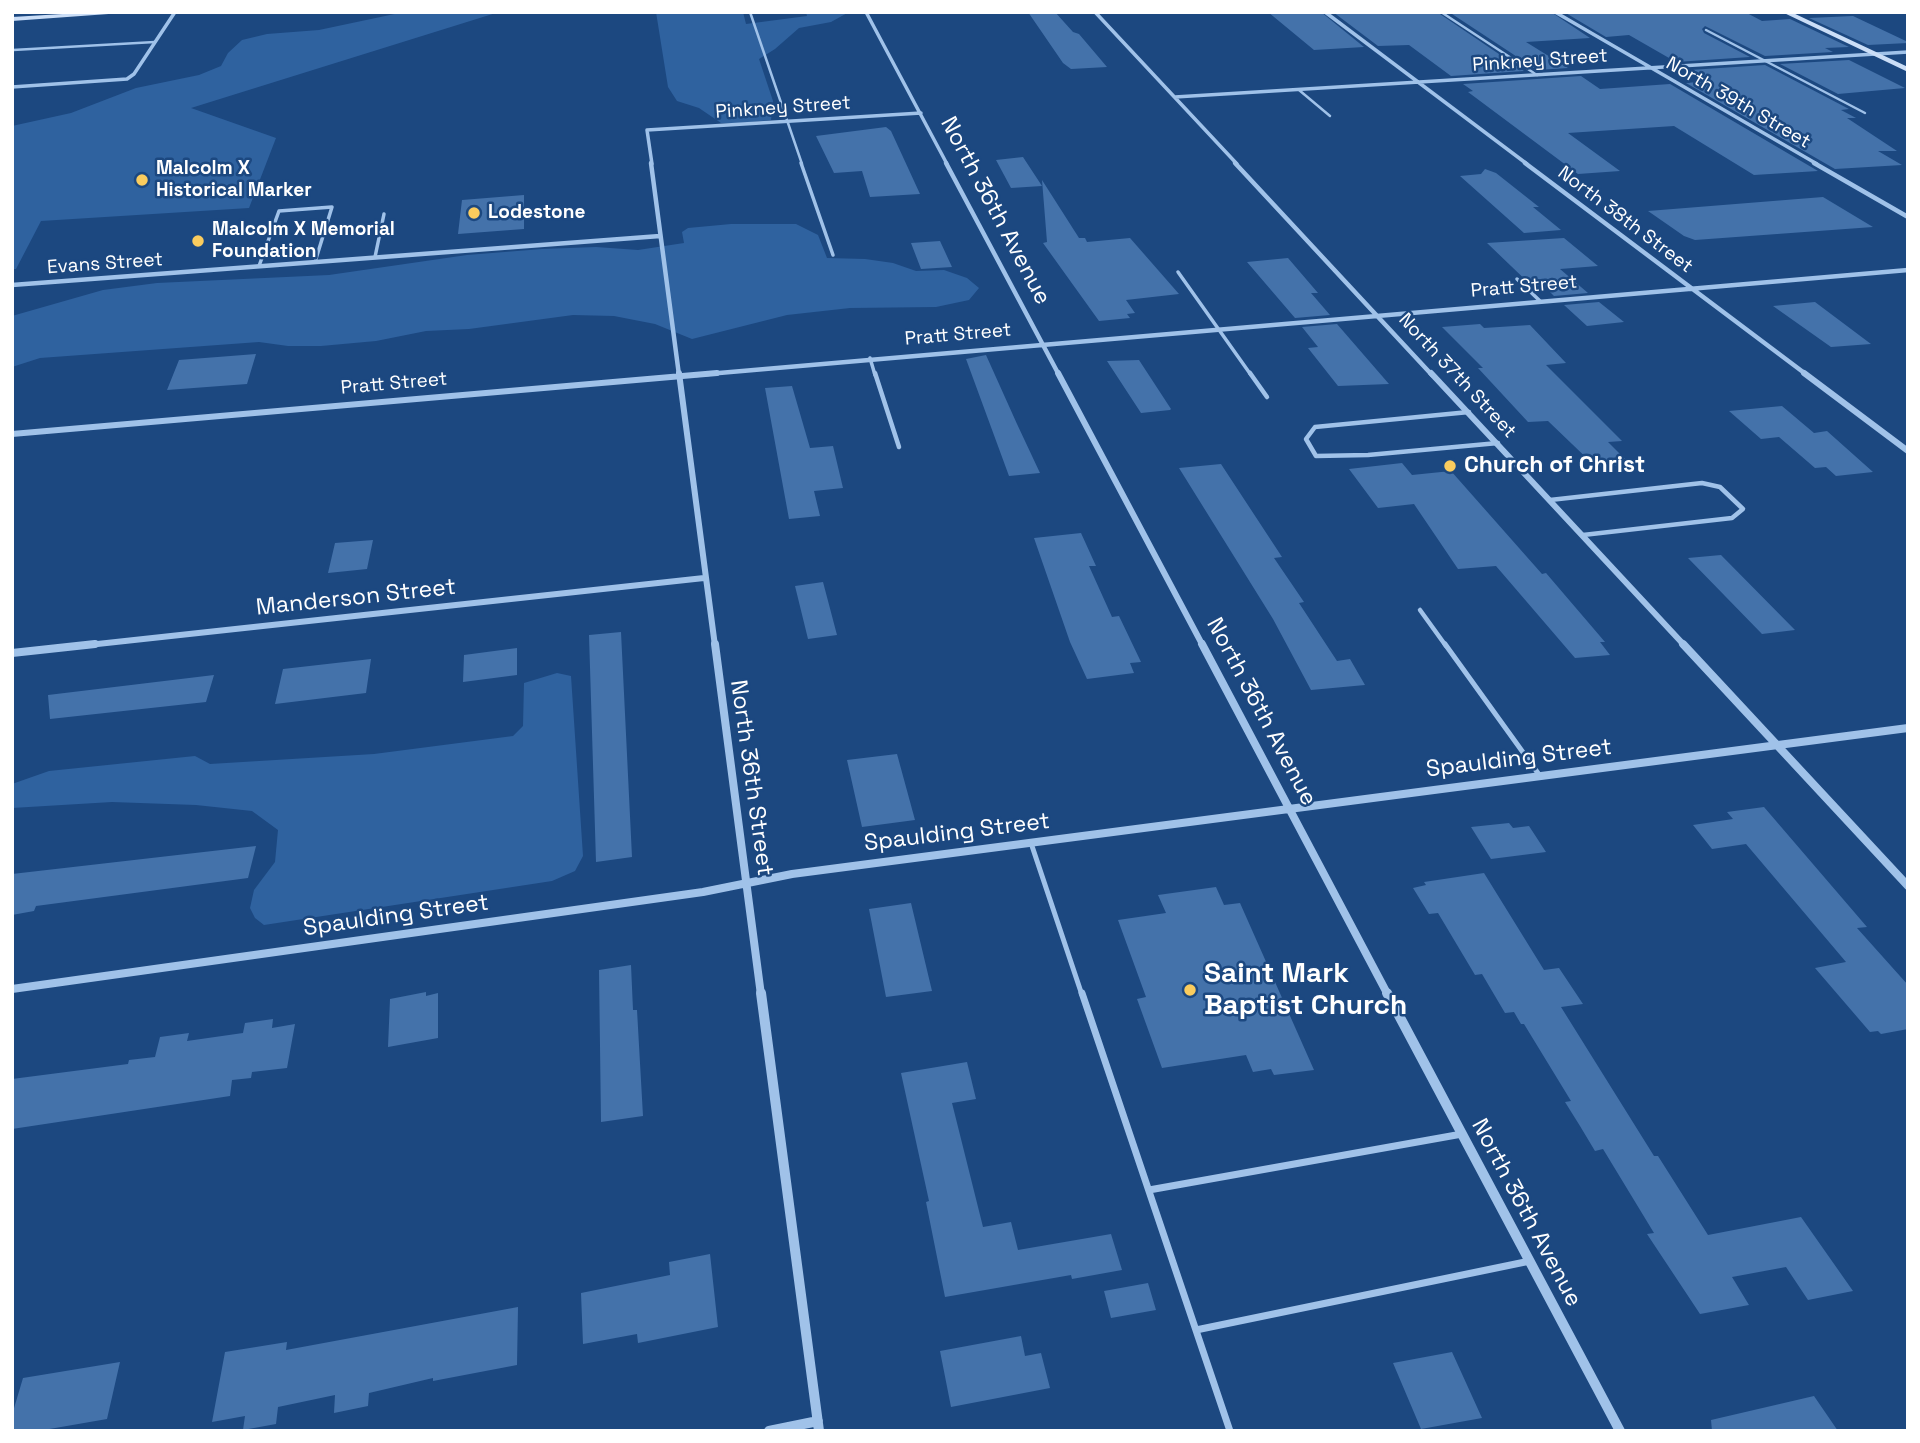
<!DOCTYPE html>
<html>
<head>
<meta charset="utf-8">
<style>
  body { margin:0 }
  #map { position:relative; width:1920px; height:1443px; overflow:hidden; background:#1c4880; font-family:"Space Grotesk",sans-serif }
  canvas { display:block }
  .frame { position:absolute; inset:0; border:14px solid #fff; pointer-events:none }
</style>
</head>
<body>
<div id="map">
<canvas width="1920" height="1443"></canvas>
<div class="frame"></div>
</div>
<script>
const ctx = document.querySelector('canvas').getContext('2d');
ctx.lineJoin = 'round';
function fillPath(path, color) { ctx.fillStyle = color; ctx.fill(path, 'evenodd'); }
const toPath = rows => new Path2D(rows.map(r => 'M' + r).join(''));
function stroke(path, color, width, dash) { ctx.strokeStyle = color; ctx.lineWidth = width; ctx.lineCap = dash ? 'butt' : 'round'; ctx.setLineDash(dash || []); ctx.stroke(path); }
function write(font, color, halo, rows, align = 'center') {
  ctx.font = font + ' "Space Grotesk",sans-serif'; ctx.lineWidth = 5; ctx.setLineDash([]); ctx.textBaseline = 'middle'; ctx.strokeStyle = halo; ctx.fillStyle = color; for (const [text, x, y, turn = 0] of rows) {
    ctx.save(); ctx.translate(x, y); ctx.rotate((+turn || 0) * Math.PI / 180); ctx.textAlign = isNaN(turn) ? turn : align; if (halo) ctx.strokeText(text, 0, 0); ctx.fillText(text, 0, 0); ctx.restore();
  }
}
const green = toPath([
  [404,12,499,12,191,108,276,138,249,208,41,221,16,269,12,269,12,126,71,113,136,88,199,75,221,66,228,53,242,40,267,34,319,30],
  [656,12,743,12,746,24,807,16,806,12,849,12,831,22,799,28,775,49,759,59,773,101,771,120,740,123,721,123,699,108,677,101,668,87],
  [731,224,796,224,818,235,827,258,865,259,893,263,916,271,944,270,967,278,979,288,969,300,936,307,850,308,787,315,692,339,655,324,614,316,573,315,469,329,426,331,376,341,321,346,288,346,259,342,40,358,12,367,12,316,103,290,157,283,329,275,467,255,542,249,596,247,638,250,684,243,682,232,688,228],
  [557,673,571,676,583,856,575,871,552,881,264,925,255,918,250,908,254,890,275,862,278,830,252,811,196,805,112,802,12,808,12,784,49,771,195,756,210,764,374,754,513,736,523,726,524,683]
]);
const building = toPath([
  [1028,12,1055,12,1073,32,1079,34,1107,67,1071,69,1063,63],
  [1268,12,1321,12,1364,47,1314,50],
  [1333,12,1437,12,1524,71,1451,76,1409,45,1378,46],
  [1449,12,1551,12,1590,38,1526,42,1568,68,1537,70],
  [1564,12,1745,12,1762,21,1790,19,1849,47,1825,48,1833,52,1765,56,1705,26,1702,29,1704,33,1750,57,1676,62,1629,35,1606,37],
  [1853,16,1908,42,1908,43,1868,45,1809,18],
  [1849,60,1905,88,1838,94,1780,64],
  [1765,65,1849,109,1841,110,1856,118,1847,118,1897,151,1878,151,1902,165,1835,169,1686,83,1710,81,1690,70],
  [1581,76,1600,89,1670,84,1818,171,1754,175,1674,126,1568,133,1620,171,1578,174,1468,92,1473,91,1463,84],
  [886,127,891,131,920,194,870,197,862,171,834,173,816,136],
  [1023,157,1042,186,1011,188,996,160],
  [1485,169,1496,173,1539,207,1533,207,1561,230,1524,233,1460,176,1481,174],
  [1042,180,1079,238,1085,238,1087,242,1130,238,1179,294,1126,300,1135,313,1127,314,1130,318,1099,321,1043,243,1047,242],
  [524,195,524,229,458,234,462,200],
  [1823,197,1873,227,1695,240,1684,236,1648,211],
  [1564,238,1598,266,1560,269,1588,293,1554,296,1541,283,1535,289,1487,243],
  [940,241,952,267,921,269,911,243],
  [1288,258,1318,293,1311,293,1330,315,1295,318,1247,262],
  [1599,302,1624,322,1587,326,1564,305],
  [1815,302,1871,344,1831,347,1773,306],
  [1337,324,1389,384,1338,386,1308,348,1318,347,1302,327],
  [1480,324,1484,328,1530,325,1566,363,1546,365,1622,441,1608,442,1630,464,1596,467,1548,421,1528,422,1478,368,1483,368,1442,327],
  [256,354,247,384,167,390,179,360],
  [986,355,1017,424,1040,473,1009,476,966,359],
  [1139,360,1171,409,1170,410,1141,413,1107,361],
  [792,386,810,448,833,446,843,488,814,491,820,516,789,519,765,388],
  [1782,406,1814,433,1827,431,1873,472,1836,476,1826,467,1815,468,1779,437,1761,439,1729,411],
  [1402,463,1412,475,1451,471,1542,574,1546,573,1605,642,1600,642,1610,655,1575,658,1496,566,1458,569,1414,504,1378,508,1349,469],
  [1221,464,1282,557,1274,558,1304,602,1299,603,1337,661,1350,659,1365,685,1311,690,1273,619,1179,468],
  [1081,533,1096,566,1089,566,1112,617,1119,616,1141,662,1130,663,1134,673,1087,679,1070,642,1034,538],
  [373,540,367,569,328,573,335,543],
  [1721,555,1795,630,1762,634,1688,558],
  [823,582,837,635,808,639,795,586],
  [621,632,632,857,596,862,589,635],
  [517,648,517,675,463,682,464,655],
  [371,659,366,693,275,704,283,669],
  [214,675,206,702,50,719,48,695],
  [897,754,915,820,862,827,847,760],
  [1764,807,1867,927,1857,928,1908,985,1908,1029,1881,1034,1878,1031,1870,1032,1815,968,1846,962,1746,844,1712,849,1693,825,1733,819,1727,812],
  [1509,823,1513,828,1529,826,1546,852,1491,859,1471,827],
  [256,846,248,878,36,906,34,911,12,915,12,874],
  [1484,873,1544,970,1559,968,1583,1004,1561,1007,1654,1156,1658,1156,1708,1235,1801,1217,1853,1291,1808,1300,1786,1267,1732,1277,1749,1305,1700,1314,1647,1234,1654,1233,1603,1149,1595,1151,1580,1126,1565,1102,1571,1101,1524,1024,1521,1024,1514,1012,1505,1013,1482,974,1475,975,1438,913,1429,914,1413,888,1426,885,1424,882],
  [1216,887,1224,905,1240,903,1314,1070,1274,1075,1271,1069,1253,1072,1246,1055,1162,1068,1137,999,1146,997,1118,920,1166,913,1158,895],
  [911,903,932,991,886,997,869,909],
  [631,965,633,1010,637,1010,643,1116,601,1122,599,970],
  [426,992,426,996,438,993,438,1038,388,1047,390,999],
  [273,1019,272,1028,295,1024,287,1068,252,1072,251,1078,232,1080,230,1096,12,1129,12,1079,128,1064,129,1060,155,1057,160,1037,189,1033,187,1041,243,1033,245,1023],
  [967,1062,976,1099,952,1103,983,1227,1011,1222,1018,1250,1111,1234,1122,1270,1072,1279,1071,1275,945,1297,926,1202,929,1201,901,1073],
  [710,1254,718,1327,638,1343,637,1334,583,1344,581,1293,670,1275,669,1262],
  [1148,1283,1156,1310,1111,1318,1104,1291],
  [518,1307,517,1365,433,1381,433,1378,369,1393,368,1406,334,1413,335,1395,278,1407,276,1424,243,1430,245,1416,212,1422,225,1352,287,1342,286,1350],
  [1021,1336,1025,1356,1041,1353,1050,1388,951,1407,940,1351],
  [1452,1352,1482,1418,1421,1429,1393,1363],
  [120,1362,107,1419,38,1431,12,1431,12,1415,23,1378],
  [1814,1396,1838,1431,1712,1431,1711,1420]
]);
const laneFar4 = toPath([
  [750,12,802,164],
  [1441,12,1537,75],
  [1706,30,1865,113],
  [13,50,155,42],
  [1299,90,1330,116]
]);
const laneFar3 = toPath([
  [801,163,833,255],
  [375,257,384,214],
  [259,266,279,211,332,207,315,262],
  [1178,272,1251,375],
  [1517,279,1540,301],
  [870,358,875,375]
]);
const laneFar2 = toPath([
  [875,373,899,447],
  [1250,373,1267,397],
  [1469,412,1315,427,1306,439,1316,456,1368,455,1498,443],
  [1550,500,1702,483,1720,487,1743,509,1732,518,1583,535],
  [1420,610,1446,646]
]);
const laneFar1 = toPath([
  [1445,644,1540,776],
  [1031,843,1082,995]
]);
const lane = toPath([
  [1082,993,1230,1431],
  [1149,1190,1462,1134],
  [1196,1330,1530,1261]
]);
const streetFar4 = toPath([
  [866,12,947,164],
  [1095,12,1237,164],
  [1325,12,1527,164],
  [1555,12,1817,164],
  [12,87,127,79,134,74,175,12],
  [1175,97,1908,52],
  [652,164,647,130,921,113]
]);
const streetFar3 = toPath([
  [651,163,679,375],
  [946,163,1059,375],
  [1235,163,1432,375],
  [1525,163,1807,375],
  [1814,163,1908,217],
  [12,285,660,236],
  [696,375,1908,270]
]);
const streetFar2 = toPath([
  [679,373,715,646],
  [1058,373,1203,646],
  [1431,373,1685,646],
  [1804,373,1908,451],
  [12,434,717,373],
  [79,646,704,578]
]);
const streetFar1 = toPath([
  [715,644,761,995],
  [1202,644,1388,995],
  [1683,644,1908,886],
  [12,653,95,644],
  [12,989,703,892,792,874,1908,728]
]);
const street = toPath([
  [761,993,819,1431],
  [1387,993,1620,1431],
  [769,1431,818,1421]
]);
const secondary = toPath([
  [96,12,136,12,12,21,12,17,96,12],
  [1782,12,1791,12,1908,67,1908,72,1782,12]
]);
const markers = [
  [142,180,7,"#facc5e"],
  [474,213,7,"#facc5e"],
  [198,241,7,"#facc5e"],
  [1450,466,7,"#facc5e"],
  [1190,990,7,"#facc5e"]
];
const farStreetnames = [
  ["Pinkney Street",1540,61,-4],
  ["North 39th Street",1738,103,30],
  ["Pinkney Street",783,108,-4],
  ["North 38th Street",1625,220,37],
  ["Evans Street",105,264,-4],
  ["Pratt Street",1524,287,-5],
  ["Pratt Street",958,335,-5],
  ["North 37th Street",1457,376,47],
  ["Pratt Street",394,384,-5]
];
const farPoinames = [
  ["Malcolm X",156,169],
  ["Historical Marker",156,191],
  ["Lodestone",488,213],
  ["Malcolm X Memorial",212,230],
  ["Foundation",212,252]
];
const streetNames = [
  ["North 36th Avenue",995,211,62],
  ["Manderson Street",356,598,-6],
  ["North 36th Avenue",1261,712,62],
  ["Spaulding Street",1519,759,-7],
  ["North 36th Street",751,778,82],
  ["Spaulding Street",957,833,-7],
  ["Spaulding Street",396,916,-8],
  ["North 36th Avenue",1526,1213,62]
];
const poiNames = [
  ["Church of Christ",1464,466]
];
const nearPoinames = [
  ["Saint Mark",1204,974],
  ["Baptist Church",1204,1006]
];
fillPath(green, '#2f629f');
fillPath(building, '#4472aa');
stroke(laneFar4, '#a0c2e9', 2.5);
stroke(laneFar3, '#a0c2e9', 3.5);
stroke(laneFar2, '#a0c2e9', 4.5);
stroke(laneFar1, '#a0c2e9', 5);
stroke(lane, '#a0c2e9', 7);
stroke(streetFar4, '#a0c2e9', 3.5);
stroke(streetFar3, '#a0c2e9', 4.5);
stroke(streetFar2, '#a0c2e9', 6);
stroke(streetFar1, '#a0c2e9', 8);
stroke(street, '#a0c2e9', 10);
fillPath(secondary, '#cbdef7');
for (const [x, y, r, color] of markers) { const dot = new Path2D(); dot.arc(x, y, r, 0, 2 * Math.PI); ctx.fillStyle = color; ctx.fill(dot); stroke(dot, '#1c4880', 2.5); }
write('19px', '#fff', '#1c4880', farStreetnames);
write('bold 19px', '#fff', '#1c4880', farPoinames, 'left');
write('23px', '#fff', '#1c4880', streetNames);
write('bold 23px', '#fff', '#1c4880', poiNames, 'left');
write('bold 28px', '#fff', '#1c4880', nearPoinames, 'left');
</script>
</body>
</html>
